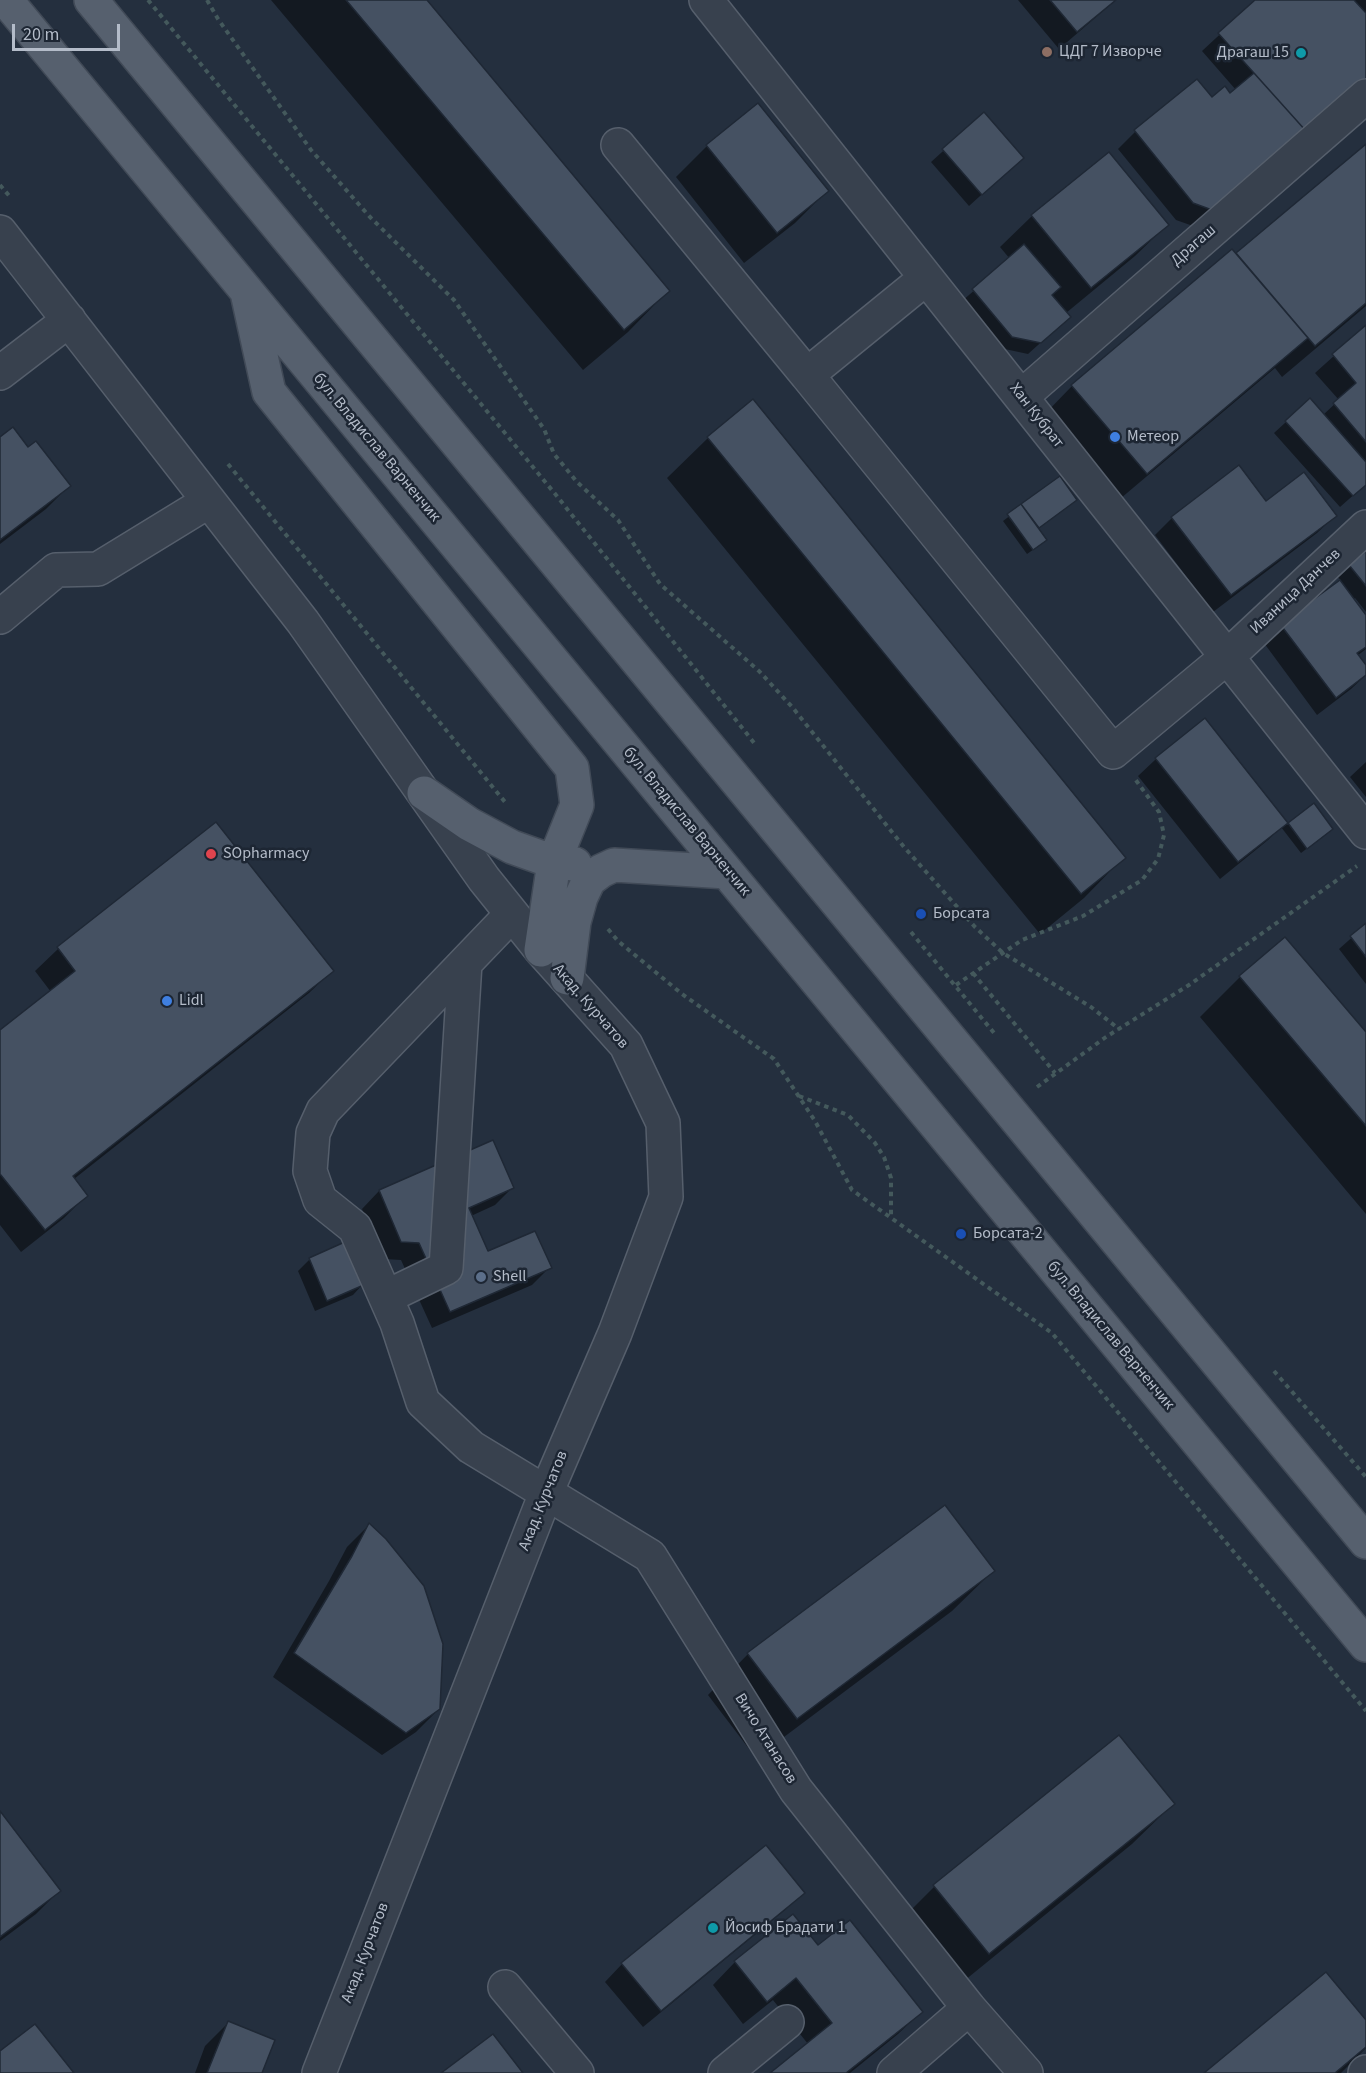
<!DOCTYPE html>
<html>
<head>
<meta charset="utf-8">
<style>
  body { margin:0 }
  #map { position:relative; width:1366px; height:2073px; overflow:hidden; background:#242f3e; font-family:"Source Sans 3",sans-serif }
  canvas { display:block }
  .scale { position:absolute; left:12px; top:24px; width:108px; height:27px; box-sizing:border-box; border:3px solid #b4bcc9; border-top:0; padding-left:8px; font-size:18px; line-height:21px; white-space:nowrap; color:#b4bcc9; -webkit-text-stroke:4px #1d2633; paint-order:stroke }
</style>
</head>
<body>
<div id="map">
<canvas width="1366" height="2073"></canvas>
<div class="scale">20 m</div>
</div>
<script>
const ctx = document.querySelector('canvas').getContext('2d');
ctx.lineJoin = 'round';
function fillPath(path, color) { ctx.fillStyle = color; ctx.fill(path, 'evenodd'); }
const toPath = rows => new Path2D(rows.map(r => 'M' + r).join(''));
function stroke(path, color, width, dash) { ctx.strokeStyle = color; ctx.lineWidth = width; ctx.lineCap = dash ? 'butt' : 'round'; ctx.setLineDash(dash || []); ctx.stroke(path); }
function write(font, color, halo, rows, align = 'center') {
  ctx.font = font + ' "Source Sans 3",sans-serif'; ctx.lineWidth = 5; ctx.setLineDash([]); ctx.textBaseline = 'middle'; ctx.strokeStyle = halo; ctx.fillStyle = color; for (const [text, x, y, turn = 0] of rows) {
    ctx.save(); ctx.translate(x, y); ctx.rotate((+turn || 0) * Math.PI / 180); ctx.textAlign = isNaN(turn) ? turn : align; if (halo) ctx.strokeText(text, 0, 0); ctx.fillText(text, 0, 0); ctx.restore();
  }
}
const shadow = toPath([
  [271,0,426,0,668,291,628,332,583,370],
  [1018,0,1116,0,1059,49],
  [1257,0,1366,0,1366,78,1193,226,1176,220,1118,149,1135,132,1196,81,1211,99,1230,95,1236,90,1202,51],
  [984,114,1022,158,969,206,931,162],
  [707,146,827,191,795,223,744,263,676,177],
  [1366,146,1366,306,1282,377,1275,368,1114,504,1041,418,1072,386,1236,255],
  [1032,216,1167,225,1135,256,1066,313,1057,328,1028,354,1000,348,961,302,1010,259,1000,247],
  [1366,325,1366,484,1340,507,1274,433,1286,422,1323,415,1339,400,1315,373,1366,327],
  [708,438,1124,857,1084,898,1040,934,667,478],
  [0,439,28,449,69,486,46,509,0,544],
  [1060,478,1075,500,1038,529,1040,545,1027,554,1003,521],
  [1265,503,1335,516,1317,533,1213,612,1155,535,1172,518],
  [1366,553,1366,612,1355,598,1353,600,1366,618,1366,649,1357,656,1366,668,1366,675,1351,689,1317,715,1264,643,1281,626,1341,581,1338,577],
  [1204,720,1287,825,1314,805,1326,834,1301,853,1281,827,1268,840,1220,879,1138,776,1156,759],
  [1366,762,1366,797,1350,777],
  [216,824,332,971,309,993,74,1179,86,1196,64,1218,21,1252,0,1225,0,1032,51,992,35,971,58,949],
  [1366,925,1366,984,1339,949],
  [1240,977,1366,1035,1366,1214,1200,1017],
  [512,1188,495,1205,471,1216,487,1253,550,1267,532,1285,432,1328,401,1260,384,1259,362,1209,379,1191],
  [310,1259,364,1283,353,1295,315,1311,298,1271],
  [369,1525,439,1709,416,1732,382,1755,273,1677,329,1581,347,1547],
  [993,1571,952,1611,756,1758,708,1695,748,1654],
  [1119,1737,1173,1804,1132,1844,948,1994,894,1927,934,1887],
  [0,1814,59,1891,36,1914,0,1941],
  [803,1893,785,1910,643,2027,605,1982,622,1964],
  [818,1947,921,2012,898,2034,850,2073,772,2073,808,2044,773,2000,743,2024,713,1985,735,1962],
  [1366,2022,1366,2048,1341,2073,1207,2073],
  [228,2023,260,2073,195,2073,205,2046]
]);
const building = toPath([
  [346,0,427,0,670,291,624,330,346,0],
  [1050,0,1116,0,1077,32,1050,0],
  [1255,0,1354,0,1366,13,1366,78,1306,131,1218,33,1255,0],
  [1254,73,1306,131,1212,210,1193,203,1134,130,1197,79,1212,97,1225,86,1230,93,1254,73],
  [758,103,829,191,777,233,706,145,758,103],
  [984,112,1024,158,982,195,942,149,984,112],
  [1366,144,1366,303,1315,346,1236,253,1366,144],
  [1109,152,1169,225,1091,288,1031,215,1109,152],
  [1024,244,1061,287,1052,295,1071,317,1041,343,1012,337,972,289,1024,244],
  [1232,249,1308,338,1147,474,1071,385,1232,249],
  [1366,325,1366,442,1333,403,1356,383,1332,354,1366,325],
  [1310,398,1366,462,1366,485,1353,496,1285,421,1310,398],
  [753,399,1126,858,1081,894,707,437,753,399],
  [13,427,28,447,36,441,71,486,0,540,0,437,13,427],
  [1239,465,1266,501,1304,472,1337,516,1231,595,1171,517,1239,465],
  [1060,476,1077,500,1039,528,1021,504,1060,476],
  [1021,504,1047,540,1033,550,1007,514,1021,504],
  [1366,551,1366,586,1349,565,1366,551],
  [1340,580,1366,615,1366,647,1357,653,1366,665,1366,675,1336,698,1280,624,1340,580],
  [1205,718,1288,823,1238,862,1155,758,1205,718],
  [1314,803,1333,829,1307,849,1288,823,1314,803],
  [216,822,334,971,73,1176,88,1196,45,1230,0,1174,0,1030,75,971,57,947,216,822],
  [1366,923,1366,957,1350,936,1366,923],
  [1285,937,1366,1032,1366,1126,1239,976,1285,937],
  [493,1140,514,1188,469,1208,488,1251,535,1231,552,1268,450,1312,419,1243,401,1242,379,1190,493,1140],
  [347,1241,366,1284,327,1301,309,1258,347,1241],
  [945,1505,995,1571,797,1719,747,1653,945,1505],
  [369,1523,386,1539,424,1586,443,1644,440,1709,406,1733,294,1653,352,1556,369,1523],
  [1119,1735,1175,1804,989,1954,933,1885,1119,1735],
  [0,1811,61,1891,0,1937,0,1811],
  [766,1845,805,1893,661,2011,621,1963,766,1845],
  [793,1914,818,1945,850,1920,923,2012,846,2073,770,2073,832,2023,796,1978,767,2002,734,1961,793,1914],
  [1326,1972,1366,2020,1366,2047,1335,2073,1204,2073,1326,1972],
  [228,2021,275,2040,262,2073,207,2073,228,2021],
  [35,2024,74,2073,0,2073,0,2051,35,2024],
  [493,2034,523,2073,441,2073,493,2034]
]);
const path = toPath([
  [148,0,556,495,755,744],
  [207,0,218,19,311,150,370,217,454,300,544,429,554,454,577,482,618,520,660,584,759,671,793,708,904,847,975,927,1003,953,1091,1007,1119,1029],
  [0,185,11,198],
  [228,464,505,802],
  [608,929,618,941,682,994,774,1059,815,1121,852,1190,1052,1333,1366,1711],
  [911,932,994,1033],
  [973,973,1055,1073],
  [956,985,1022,940,1083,916,1142,880,1158,859,1164,835,1159,812,1135,779],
  [1037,1087,1106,1037,1189,985,1357,866],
  [799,1096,848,1115,875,1143,884,1157,891,1178,891,1218],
  [1274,1371,1366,1477]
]);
const minor = toPath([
  [706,0,1366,832],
  [618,145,807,375],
  [0,232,303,622,484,879,541,950,626,1045,663,1123,666,1197,615,1333,546,1493,319,2073],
  [926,278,807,375,1113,752,1227,657,1366,527],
  [0,373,69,320],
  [1021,397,1366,96],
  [0,617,56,570,98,569,209,501],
  [512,914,323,1111,313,1133,310,1171,320,1200,355,1228,397,1323,423,1402,471,1447,650,1556,796,1790,969,2008,1026,2073],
  [386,1297,446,1268,465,963],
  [505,1987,577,2073],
  [725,2073,787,2022],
  [894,2073,969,2008],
  [1365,2073,1366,2072]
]);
const major = toPath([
  [6,0,1366,1645],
  [91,0,1366,1542],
  [248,297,269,392,572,768,577,805,554,862,541,950],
  [424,793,469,824,512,847,554,862,575,864],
  [567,978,574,922,581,897,589,880,601,871,614,865,727,872]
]);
const markers = [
  [1047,52,6,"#8d6e63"],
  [1301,53,6,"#0f9aa8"],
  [1115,437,6,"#3f7fe0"],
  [211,854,6,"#e0444e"],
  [921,914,6,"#1a4fb4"],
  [167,1001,6,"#3f7fe0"],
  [961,1234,6,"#1a4fb4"],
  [481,1277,6,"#5c6f8a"],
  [713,1928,6,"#0f9aa8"]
];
const poiNames = [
  ["ЦДГ 7 Изворче",1059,52],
  ["Драгаш 15",1289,53,"right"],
  ["Метеор",1127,437],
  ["SOpharmacy",223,854],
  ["Борсата",933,914],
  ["Lidl",179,1001],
  ["Борсата-2",973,1234],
  ["Shell",493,1277],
  ["Йосиф Брадати 1",725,1928]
];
const streetNames = [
  ["Драгаш",1194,246,-41],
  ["Хан Кубрат",1036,416,52],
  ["бул. Владислав Варненчик",376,448,50],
  ["Иваница Данчев",1296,592,-43],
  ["бул. Владислав Варненчик",686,822,50],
  ["Акад. Курчатов",590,1007,49],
  ["бул. Владислав Варненчик",1110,1336,50],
  ["Акад. Курчатов",544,1501,-68],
  ["Вичо Атанасов",765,1739,58],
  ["Акад. Курчатов",366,1953,-69]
];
fillPath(shadow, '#0007');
fillPath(building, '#455162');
stroke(building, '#1f2835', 1.5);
stroke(minor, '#565f6c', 36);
stroke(major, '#414a57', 36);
stroke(path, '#44595c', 4, [4.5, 4.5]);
stroke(minor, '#38414e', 33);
stroke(major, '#56606e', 33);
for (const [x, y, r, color] of markers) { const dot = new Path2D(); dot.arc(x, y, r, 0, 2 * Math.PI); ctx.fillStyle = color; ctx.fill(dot); stroke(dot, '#1d2633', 2); }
write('16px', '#b4bcc9', '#1d2633', poiNames, 'left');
write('16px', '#b4bcc9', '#1d2633', streetNames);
</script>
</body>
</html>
